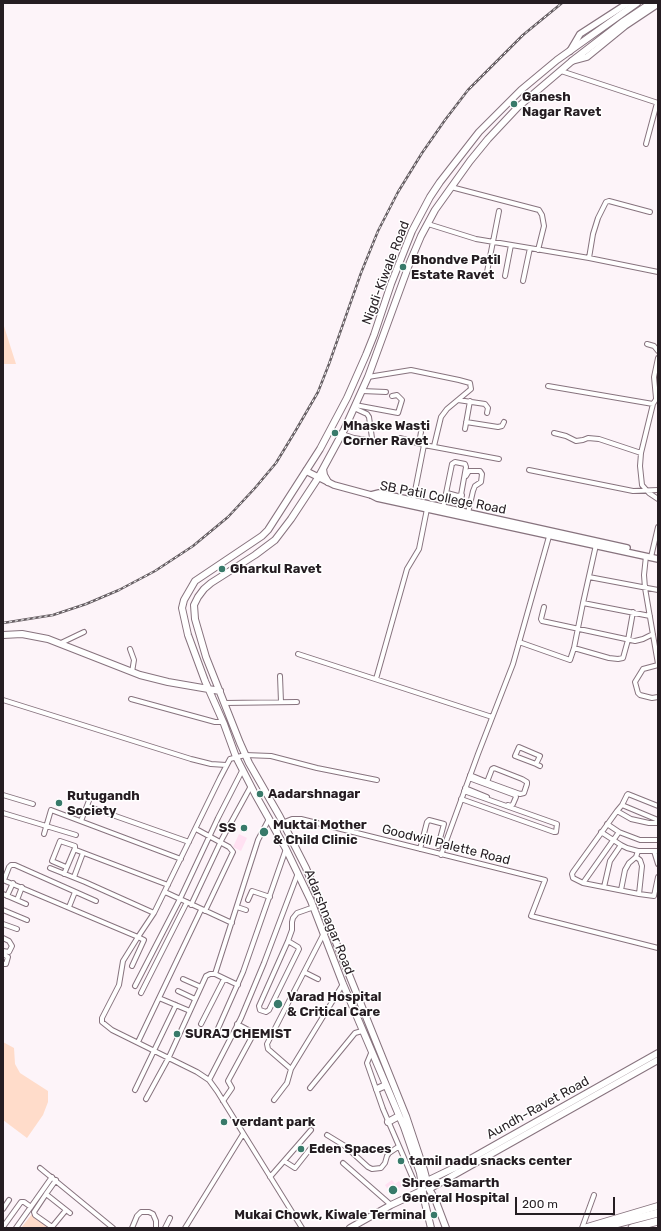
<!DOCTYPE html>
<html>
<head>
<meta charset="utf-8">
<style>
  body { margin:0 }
  #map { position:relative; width:661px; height:1231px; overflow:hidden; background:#fdf4f9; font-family:Rubik,sans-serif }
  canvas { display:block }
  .frame { position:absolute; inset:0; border:4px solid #251d22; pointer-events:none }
  .scale { position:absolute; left:515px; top:1197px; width:100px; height:18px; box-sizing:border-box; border:2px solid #251d22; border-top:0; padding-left:5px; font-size:12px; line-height:14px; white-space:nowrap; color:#251d22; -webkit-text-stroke:3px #fff; paint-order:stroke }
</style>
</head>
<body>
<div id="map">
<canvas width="661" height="1231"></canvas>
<div class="frame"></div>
<div class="scale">200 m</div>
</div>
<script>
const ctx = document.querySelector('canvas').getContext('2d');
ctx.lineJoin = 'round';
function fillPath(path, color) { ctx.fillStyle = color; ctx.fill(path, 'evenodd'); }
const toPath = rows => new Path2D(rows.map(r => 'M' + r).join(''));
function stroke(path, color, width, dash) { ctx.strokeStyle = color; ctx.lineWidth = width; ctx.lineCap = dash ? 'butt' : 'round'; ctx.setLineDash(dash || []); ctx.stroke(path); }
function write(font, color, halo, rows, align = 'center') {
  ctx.font = font + ' Rubik,sans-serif'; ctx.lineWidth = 3; ctx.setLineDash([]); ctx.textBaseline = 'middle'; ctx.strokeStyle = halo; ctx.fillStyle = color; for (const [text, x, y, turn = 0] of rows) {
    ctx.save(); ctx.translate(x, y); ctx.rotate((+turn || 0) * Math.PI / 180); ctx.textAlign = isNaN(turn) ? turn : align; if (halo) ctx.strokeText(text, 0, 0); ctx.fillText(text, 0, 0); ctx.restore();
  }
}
const built = toPath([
  [239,834,247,838,241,851,233,847],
  [392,1180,395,1184,399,1181,402,1186,391,1194,385,1185]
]);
const green = toPath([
  [3,323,16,364,3,364],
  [3,1042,14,1048,15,1064,20,1073,48,1091,48,1102,43,1115,27,1138,3,1120],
  [32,1214,51,1228,21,1228]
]);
const street = toPath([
  [561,71,658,103],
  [646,144,657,103],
  [451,187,539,210,542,215,544,226,538,250],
  [428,224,476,239,589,258,658,272],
  [589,258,593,234,598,218,606,202,609,201,650,212],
  [487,272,499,211],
  [505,276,511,245],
  [523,281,530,248],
  [647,344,654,346,658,351],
  [368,377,411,370,459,380,470,383,471,389,447,409,441,417,434,446],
  [548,386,653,404],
  [362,391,386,392],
  [658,396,653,404,641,453,640,466,642,485,649,493,658,499],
  [656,398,654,377,658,358],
  [458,400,485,404,488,408,487,413],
  [355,405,398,413,402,400,397,395,392,396],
  [354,408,367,414,369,417,372,438],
  [466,422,498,427,502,426,504,422],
  [465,429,470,401],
  [554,433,566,436,576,441,583,440,588,438,599,439,641,453],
  [342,434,354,438,379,442],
  [400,438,424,445],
  [419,443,421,432],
  [529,470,633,491,658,490],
  [466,476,469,471,480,471,482,474,481,482,475,486,473,491,468,513],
  [413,501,424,445,499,459],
  [443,508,452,464,455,462,465,464,466,467,461,495,458,496,447,493],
  [459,511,462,495],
  [646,556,644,575,645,588,658,664],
  [651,557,658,527],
  [589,577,658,590],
  [583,603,650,616],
  [544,607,541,619,542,621,635,641,643,639,653,634],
  [519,642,570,660,574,648,583,603,596,545],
  [61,643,84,632],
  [574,648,609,658,618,659,623,658,628,640,633,612],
  [130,649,134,660,132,672],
  [298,654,492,717],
  [658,665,643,669,635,682,638,693,640,695,652,698,658,697],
  [280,676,281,702],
  [376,679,407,569,419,549,427,509],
  [131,699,215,722,223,722],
  [3,700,191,759,211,764,226,765],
  [225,703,297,702],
  [536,764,540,756,519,747,515,756,536,764,540,766],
  [470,775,487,782,520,794,524,793,527,784,527,782,522,779,494,768,492,769,487,782],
  [469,778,515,795,516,797,513,804,511,806,508,805],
  [465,788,487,797],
  [3,795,33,804],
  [461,799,554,832,556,832,557,824,464,791],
  [622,805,627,795,628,794,658,806],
  [87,806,189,842],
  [617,811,622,805,658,820],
  [3,813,76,835],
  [81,821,90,798],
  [607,824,619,832],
  [196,829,229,847,233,852,205,911],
  [601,832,621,845,627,848,638,851,658,851],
  [278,833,277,825,292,819,301,819,545,880,531,916,658,948],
  [44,834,51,810,181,859],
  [420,849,427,822,429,820,444,824,438,846],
  [76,850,168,885],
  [654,851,658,864],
  [441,855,478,754,513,664,550,533],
  [636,857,640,860,642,866,639,894,583,883,619,832,640,840,658,840],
  [50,868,85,882,154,913],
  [64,874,75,848,75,846,60,841,52,861,66,867],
  [74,877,83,853],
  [3,880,138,937,154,913,220,778,230,759,245,755,271,756,317,768,377,780],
  [4,880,9,867,11,865,15,865,96,901],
  [583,883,573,878,572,874,573,872,617,811,631,819,649,823,658,823],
  [604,887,610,861,621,845],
  [621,890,625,870,629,863,636,857,638,851],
  [165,892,232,923],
  [3,894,26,904],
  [639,894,654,896,658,877],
  [7,896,13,883],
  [17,900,22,887],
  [248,900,252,891,270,897],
  [191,905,222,839,251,786],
  [69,907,75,892],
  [237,907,246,910],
  [3,910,27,920],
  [3,924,17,929],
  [3,938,9,941,12,946,9,952,3,951],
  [288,941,259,1006,260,1010,266,1012,269,1010,299,949,298,947,288,941,292,930,292,922,293,918,297,913,314,907],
  [3,954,8,957,6,964,3,964],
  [132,966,144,940,138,937,123,961,119,985,102,1018,102,1022,112,1030,197,1072,209,1080,217,1091,302,1228],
  [304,972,318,979],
  [215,974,258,840,269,819],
  [183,979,201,987],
  [135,986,180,899,218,818,242,771],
  [178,991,195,999],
  [141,993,187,902],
  [159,998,190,1011],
  [201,1024,224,979],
  [216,1033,243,972,286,849],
  [138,1042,201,910],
  [372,1051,367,1063,383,1109,414,1181,422,1190],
  [291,1069,268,1049,267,1044,324,933,331,929],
  [209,1080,241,1018,264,963,298,873],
  [310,1088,355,1033,362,1031],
  [135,1090,176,1005],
  [146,1099,169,1057,206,976,210,974,215,974,238,985],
  [274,1100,287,1083,291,1069,343,984],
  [223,1101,232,1088,228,1081,254,1033,237,1024],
  [327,1135,345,1146,368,1167,372,1169,381,1168,385,1163,387,1156,389,1153,398,1147],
  [284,1161,295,1168,310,1149],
  [343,1163,391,1205],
  [40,1168,113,1228],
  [270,1177,311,1130],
  [56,1180,46,1194,70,1213],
  [46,1194,34,1212,35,1215,52,1227,66,1210],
  [3,1209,9,1200],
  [3,1227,21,1202,24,1202,31,1207],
  [16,1228,52,1177],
  [132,1228,137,1216,141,1212,149,1212,153,1214,156,1221,156,1228],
  [165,1228,170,1218],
  [185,1228,243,1134],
  [582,1228,594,1195]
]);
const secondary = toPath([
  [570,51,580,34,628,3],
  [572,61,587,57,625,26,658,4],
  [306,471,334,485,371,495,377,498,658,559],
  [371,495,379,493,627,548]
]);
const primary = toPath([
  [323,469,324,475,328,482],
  [3,635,22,634,48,639,140,675,168,682,220,691],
  [377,1089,386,1085],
  [388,1122,399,1116],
  [427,1181,456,1167,658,1053],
  [429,1189,658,1060],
  [350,1228,391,1205,423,1190],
  [431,1228,424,1199,420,1173,404,1127,343,984,311,901,286,849,255,794,236,757,224,724,205,681,188,635,182,608,184,600,195,581,262,536,268,530,320,449,347,398,366,355,374,335,391,284,412,231,430,197,440,182,479,132,521,90,557,60,637,3],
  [446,1228,435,1199,429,1189,424,1170,406,1116,306,868,280,817,249,763,240,743,206,657,195,619,194,605,198,597,204,589,211,583,255,555,275,540,291,519,318,478,344,430,368,377,410,262,421,236,435,210,470,161,488,139,518,107,572,61,624,21,651,3],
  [584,1228,658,1206]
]);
const highway = toPath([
  [600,1228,658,1213],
  [632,1228,658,1221]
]);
const rail = toPath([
  [3,623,53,615,86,604,119,590,155,571,193,546,228,517,255,488,276,463,296,430,318,392,329,364,361,273,378,231,398,192,422,153,445,120,468,90,523,35,562,3]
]);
const markers = [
  [514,104,4,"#387a6a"],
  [403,267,4,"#387a6a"],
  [335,433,4,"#387a6a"],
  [222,569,4,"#387a6a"],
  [260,794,4,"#387a6a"],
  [59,803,4,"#387a6a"],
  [244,828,4,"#387a6a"],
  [264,832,5,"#387a6a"],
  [278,1004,5,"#387a6a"],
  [177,1034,4,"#387a6a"],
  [224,1122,4,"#387a6a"],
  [301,1149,4,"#387a6a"],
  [401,1161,4,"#387a6a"],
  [393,1190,5,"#387a6a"],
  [434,1215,4,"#387a6a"]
];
const poiNames = [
  ["Ganesh",522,97],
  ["Nagar Ravet",522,112],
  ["Bhondve Patil",411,260],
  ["Estate Ravet",411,275],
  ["Mhaske Wasti",343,426],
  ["Corner Ravet",343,441],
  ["Gharkul Ravet",230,569],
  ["Aadarshnagar",268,794],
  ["Rutugandh",67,796],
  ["Society",67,811],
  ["Muktai Mother",273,825],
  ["& Child Clinic",273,840],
  ["SS",236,828,"right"],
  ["Varad Hospital",287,997],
  ["& Critical Care",287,1012],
  ["SURAJ CHEMIST",185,1034],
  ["verdant park",232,1122],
  ["Eden Spaces",309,1149],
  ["tamil nadu snacks center",409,1161],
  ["Shree Samarth",402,1183],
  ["General Hospital",402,1198],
  ["Mukai Chowk, Kiwale Terminal",426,1215,"right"]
];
const streetNames = [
  ["Nigdi-Kiwale Road",386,273,-69],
  ["SB Patil College Road",443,498,11],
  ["Goodwill Palette Road",446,845,14],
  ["Adarshnagar Road",329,922,68],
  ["Aundh-Ravet Road",538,1108,-29]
];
fillPath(built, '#ffe1f2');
fillPath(green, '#ffdcca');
stroke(street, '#87737e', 6);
stroke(secondary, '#87737e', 8);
stroke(primary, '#87737e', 8);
stroke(highway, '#87737e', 9);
stroke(street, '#fff', 4);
stroke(secondary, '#fff', 5.5);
stroke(primary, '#fff', 6);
stroke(highway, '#fff', 7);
stroke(rail, '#665e63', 2.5);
stroke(rail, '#fff', 1, [3]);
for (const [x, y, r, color] of markers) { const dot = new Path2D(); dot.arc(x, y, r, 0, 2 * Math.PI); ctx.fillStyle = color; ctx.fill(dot); stroke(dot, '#fff', 1.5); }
write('bold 13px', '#251d22', '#fff', poiNames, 'left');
write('13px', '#251d22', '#fff', streetNames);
</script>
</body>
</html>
